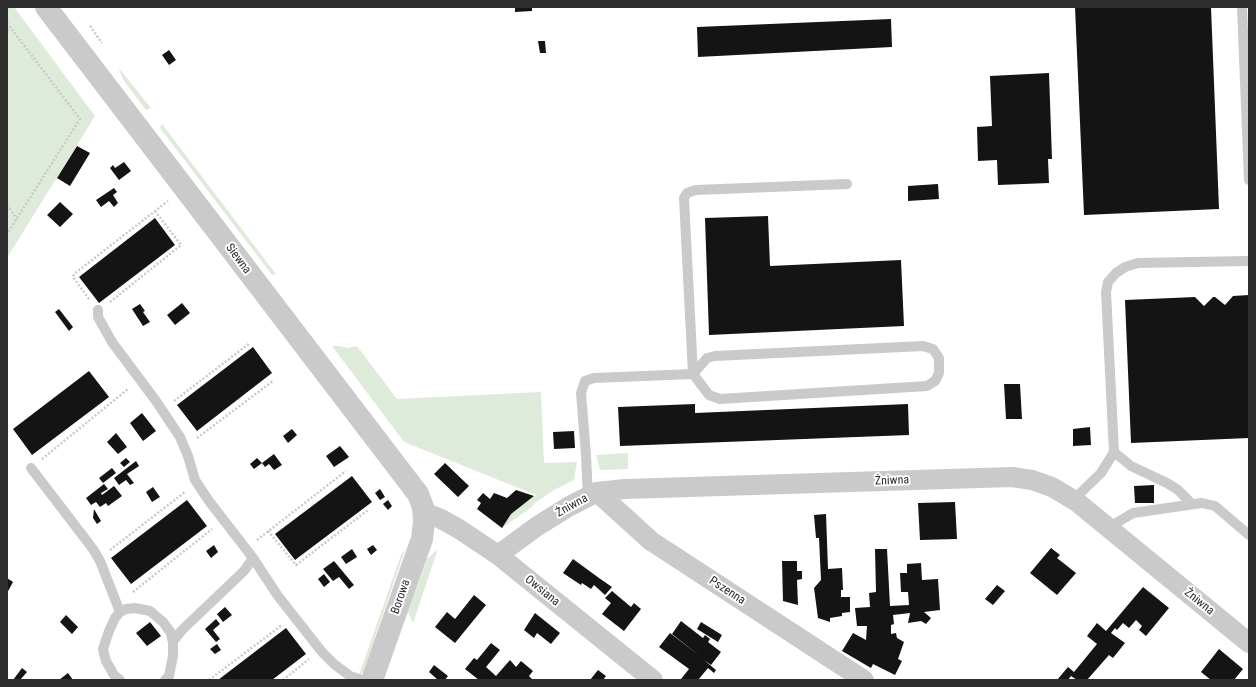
<!DOCTYPE html>
<html>
<head>
<meta charset="utf-8">
<style>
  body { margin:0 }
  #map { position:relative; width:1256px; height:687px; overflow:hidden; background:#fff; font-family:"Roboto Condensed",sans-serif }
  canvas { display:block }
  .frame { position:absolute; inset:0; border:8px solid #2d2d2d; pointer-events:none }
</style>
</head>
<body>
<div id="map">
<canvas width="1256" height="687"></canvas>
<div class="frame"></div>
</div>
<script>
const ctx = document.querySelector('canvas').getContext('2d');
ctx.lineJoin = 'round';
function fillPath(path, color) { ctx.fillStyle = color; ctx.fill(path, 'evenodd'); }
const toPath = rows => new Path2D(rows.map(r => 'M' + r).join(''));
function stroke(path, color, width, dash) { ctx.strokeStyle = color; ctx.lineWidth = width; ctx.lineCap = dash ? 'butt' : 'round'; ctx.setLineDash(dash || []); ctx.stroke(path); }
function write(font, color, halo, rows, align = 'center') {
  ctx.font = font + ' "Roboto Condensed",sans-serif'; ctx.lineWidth = 4; ctx.setLineDash([]); ctx.textBaseline = 'middle'; ctx.strokeStyle = halo; ctx.fillStyle = color; for (const [text, x, y, turn = 0] of rows) {
    ctx.save(); ctx.translate(x, y); ctx.rotate((+turn || 0) * Math.PI / 180); ctx.textAlign = isNaN(turn) ? turn : align; if (halo) ctx.strokeText(text, 0, 0); ctx.fillText(text, 0, 0); ctx.restore();
  }
}
const green = toPath([
  [7,7,14,7,95,116,7,258],
  [118,67,151,108,146,110,124,81],
  [162,124,276,274,272,275,160,128],
  [332,346,339,346,347,348,357,346,397,399,541,392,544,463,577,462,574,480,554,490,536,502,532,507,502,528,511,514,536,495,404,442],
  [628,453,628,469,600,470,596,455],
  [438,549,413,623,408,612,427,559],
  [405,550,363,672,359,675,401,555]
]);
const building = toPath([
  [515,7,532,7,532,11,515,12],
  [1075,7,1211,7,1219,209,1084,215],
  [891,19,892,47,698,57,697,27],
  [538,41,545,41,546,53,540,53],
  [169,50,176,60,169,65,162,55],
  [1049,73,1052,159,1048,159,1049,183,998,185,997,160,978,161,977,127,992,126,990,76],
  [77,146,90,153,70,186,57,178],
  [124,162,131,171,119,180,110,168,113,165,115,168],
  [938,184,939,199,908,201,908,186],
  [114,188,117,192,113,195,118,203,114,207,109,201,101,207,96,200],
  [60,202,73,214,60,227,47,215],
  [768,216,770,266,901,260,904,326,709,335,705,218],
  [155,218,175,245,99,303,79,277],
  [1249,295,1249,438,1131,443,1125,300,1195,297,1204,306,1213,297,1215,297,1225,305,1233,296],
  [182,303,190,313,175,325,167,315],
  [140,304,145,311,143,312,150,322,143,326,132,309],
  [59,309,73,327,69,331,55,312],
  [253,347,272,373,197,431,177,405],
  [89,371,109,397,32,455,13,429],
  [1004,384,1020,384,1022,419,1006,419],
  [695,404,695,413,908,404,909,435,620,446,618,407],
  [142,413,156,431,143,441,130,423],
  [1090,427,1091,445,1073,446,1073,429],
  [292,429,297,435,288,443,283,436],
  [574,431,575,448,554,449,553,432],
  [116,433,127,447,118,454,107,442],
  [340,446,349,457,334,467,326,456],
  [274,454,282,465,274,470,269,464,265,467,262,463],
  [126,458,130,462,124,467,120,463],
  [257,458,262,463,254,469,250,464],
  [136,461,139,466,127,474,134,483,130,485,126,480,119,485,114,478],
  [445,463,469,486,458,497,434,474],
  [112,468,116,473,103,483,99,478],
  [352,476,372,502,295,560,275,534],
  [104,484,108,489,101,493,102,495,114,486,122,496,108,506,106,503,100,507,96,502,91,505,86,498],
  [1154,485,1154,503,1135,503,1134,486],
  [153,487,160,497,152,502,146,492],
  [380,489,385,497,380,500,375,493],
  [516,490,534,496,511,514,502,528,477,509,481,503,477,500,483,493,490,499,494,493,507,498],
  [187,500,207,526,131,584,111,558],
  [388,500,392,506,388,510,383,504],
  [955,502,957,539,920,540,918,503],
  [94,509,101,521,97,524,93,518],
  [826,514,828,569,842,568,843,590,841,590,841,597,850,597,850,612,842,613,842,616,830,618,830,622,818,618,814,588,821,580,819,538,816,538,814,515],
  [214,545,218,552,211,558,206,551],
  [373,545,377,550,371,555,367,549],
  [1051,548,1060,555,1057,558,1076,573,1057,595,1030,573],
  [352,549,357,557,346,564,341,557],
  [875,549,887,549,890,606,909,605,908,592,901,592,900,573,907,573,907,564,921,563,922,580,938,579,940,610,924,612,931,618,926,624,921,621,908,623,910,613,893,615,894,624,891,625,891,634,896,633,897,638,904,642,898,659,902,661,895,675,873,664,871,668,842,651,853,633,866,640,867,626,857,626,855,608,870,607,869,593,876,592],
  [573,559,599,578,612,587,605,595,594,585,591,589,582,583,581,585,563,573],
  [334,561,354,585,349,589,339,577,333,581,323,569],
  [782,561,797,561,797,571,802,571,802,579,797,580,798,605,783,601],
  [324,574,330,582,324,587,318,579],
  [7,578,13,582,7,593],
  [997,585,1005,591,993,605,985,599],
  [1143,587,1169,608,1146,636,1139,630,1142,626,1136,620,1129,628,1123,623,1117,630,1115,628,1111,633,1125,643,1113,658,1109,655,1087,680,1077,680,1071,676,1068,680,1057,680,1068,667,1074,672,1097,644,1087,636,1097,623,1106,631],
  [612,591,631,607,634,603,641,609,624,631,602,614,611,603,605,598],
  [474,595,486,605,455,643,435,627,447,612,455,619],
  [225,607,232,615,223,622,217,614],
  [535,613,560,633,551,644,537,633,534,638,524,630],
  [66,615,78,627,72,634,60,622],
  [216,619,220,624,213,630,220,639,216,642,205,629],
  [681,621,703,638,705,635,710,639,708,642,721,652,711,665,704,660,716,670,714,673,708,668,698,680,683,680,681,679,689,669,659,647,670,633,701,657,672,634],
  [150,622,161,636,147,646,136,633],
  [701,622,722,635,718,642,697,629],
  [286,628,306,654,272,680,218,680],
  [491,643,500,650,486,667,496,676,510,660,516,667,521,661,533,671,529,676,533,680,479,680,465,669,474,658,477,660],
  [217,644,221,650,215,654,210,649],
  [1219,649,1243,669,1234,680,1211,680,1201,672],
  [434,665,448,676,445,680,438,680,429,672],
  [22,668,27,672,20,680,13,680],
  [598,670,606,676,603,680,590,680],
  [68,673,73,680,59,680]
]);
const path = toPath([
  [7,23,80,119,7,234],
  [90,26,102,43],
  [7,31,10,28],
  [7,205,17,219],
  [89,299,73,277,74,274,168,201],
  [110,302,181,245,155,211],
  [174,401,250,343],
  [197,438,273,381],
  [42,459,128,389],
  [268,531,296,565,368,510],
  [257,540,346,471],
  [110,550,185,492],
  [133,592,212,529],
  [209,680,282,625],
  [283,680,309,659]
]);
const service = toPath([
  [1242,7,1249,180],
  [98,310,98,317,112,342,156,401,180,437,188,456,195,480,209,501,253,558,278,596,322,652,334,664,350,676,362,680],
  [693,374,684,198,687,193,696,190,847,184],
  [1114,452,1131,466,1167,483,1178,490,1192,504],
  [31,468,93,549,100,561,120,612],
  [588,497,586,455,581,393,585,381,594,378,693,374,709,395,720,399,927,386,935,381,939,373,939,358,933,349,923,346,715,356,707,358,693,374],
  [1073,500,1101,473,1114,452,1106,292,1108,282,1116,273,1125,267,1138,263,1249,261],
  [1108,528,1133,513,1202,503,1215,506,1249,535],
  [173,641,182,630,244,571,253,558],
  [120,680,114,675,106,661,103,649,109,631,115,618,120,612,126,609,135,608,150,611,163,622,171,633,173,643,173,656,169,676,165,680]
]);
const minor = toPath([
  [597,492,651,541,864,680],
  [424,512,441,519,459,529,498,555,653,680],
  [498,555,536,527,568,507,597,492,625,489,1012,477,1032,480,1052,487,1077,502,1249,643]
]);
const tertiary = toPath([
  [46,7,418,494,423,507,424,521,422,539,372,680]
]);
const streetNames = [
  ["Siewna",238,259,53],
  ["Żniwna",892,481,-2],
  ["Żniwna",572,506,-29],
  ["Owsiana",542,591,39],
  ["Pszenna",727,591,33],
  ["Borowa",401,597,-71],
  ["Żniwna",1199,602,39]
];
fillPath(green, '#deebda');
fillPath(building, '#141414');
stroke(path, '#cacaca', 2.5, [2, 2]);
stroke(service, '#cacaca', 10);
stroke(minor, '#cacaca', 20);
stroke(tertiary, '#cacaca', 22);
write('12px', '#2d2d2d', '#fff', streetNames);
</script>
</body>
</html>
